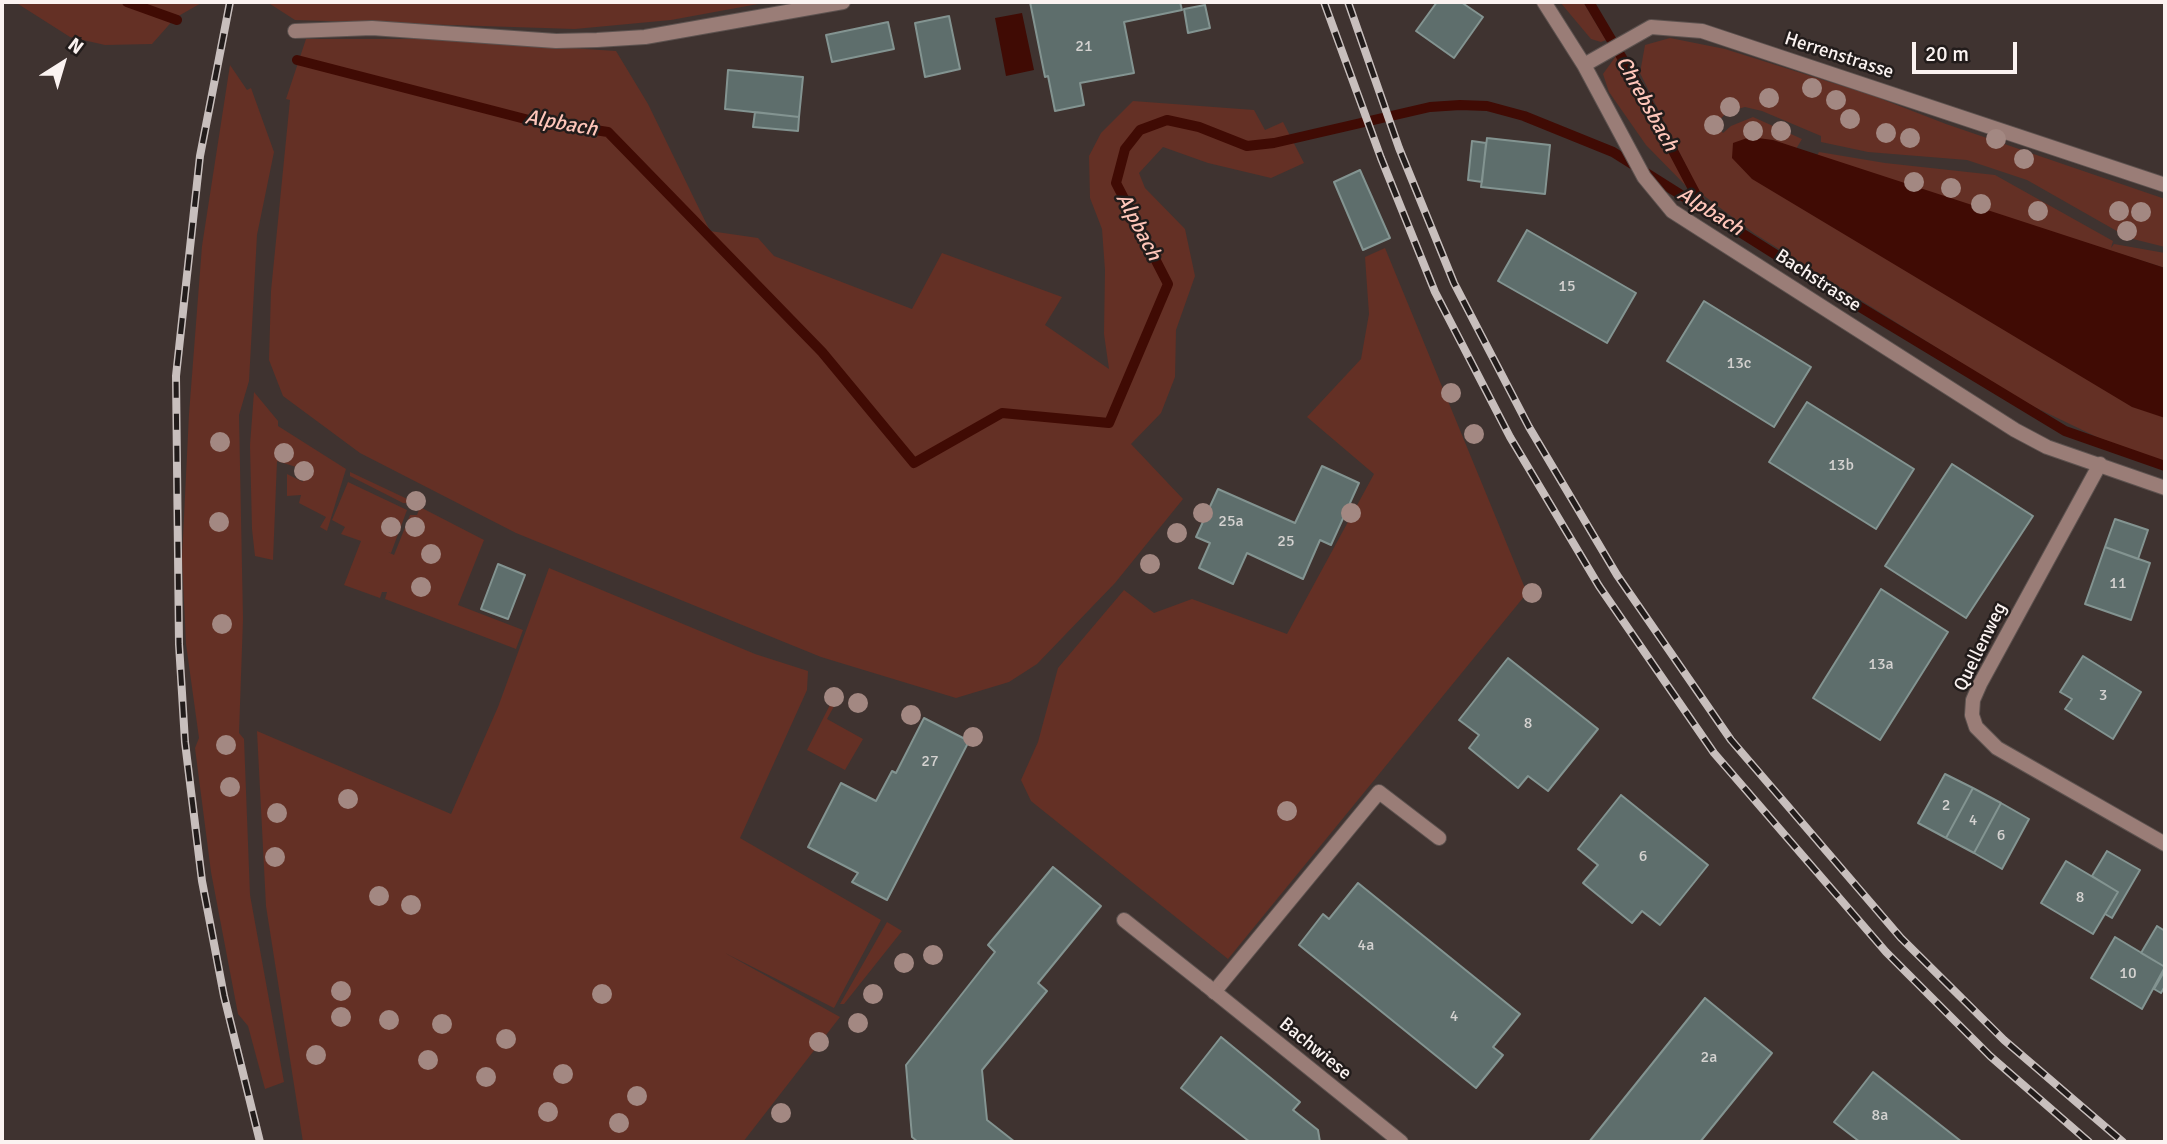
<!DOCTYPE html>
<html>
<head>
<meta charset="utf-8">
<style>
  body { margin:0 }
  #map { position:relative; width:2167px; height:1144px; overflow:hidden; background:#3f3330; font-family:Signika,sans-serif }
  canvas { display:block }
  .frame { position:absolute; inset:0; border:4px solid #fbf3f1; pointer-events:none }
  .north { position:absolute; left:28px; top:28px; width:70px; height:70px; -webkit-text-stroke:5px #221c1b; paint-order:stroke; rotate:37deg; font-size:19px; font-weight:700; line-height:28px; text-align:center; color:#fbf3f1 }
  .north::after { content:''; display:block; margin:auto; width:24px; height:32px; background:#fbf3f1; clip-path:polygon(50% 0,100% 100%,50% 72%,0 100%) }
  .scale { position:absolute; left:1912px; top:42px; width:105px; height:32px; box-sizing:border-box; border:4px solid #fbf3f1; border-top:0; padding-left:9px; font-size:21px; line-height:24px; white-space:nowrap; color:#fbf3f1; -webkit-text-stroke:5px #221c1b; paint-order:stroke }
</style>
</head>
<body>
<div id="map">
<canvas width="2167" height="1144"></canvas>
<div class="frame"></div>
<div class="north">N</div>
<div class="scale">20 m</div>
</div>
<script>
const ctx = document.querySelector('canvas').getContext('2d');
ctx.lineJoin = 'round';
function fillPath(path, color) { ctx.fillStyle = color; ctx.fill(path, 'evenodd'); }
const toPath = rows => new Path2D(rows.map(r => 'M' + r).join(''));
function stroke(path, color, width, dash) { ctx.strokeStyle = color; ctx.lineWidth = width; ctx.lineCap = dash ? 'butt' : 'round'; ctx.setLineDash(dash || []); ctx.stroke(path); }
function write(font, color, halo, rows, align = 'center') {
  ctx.font = font + ' Signika,sans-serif'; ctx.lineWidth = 5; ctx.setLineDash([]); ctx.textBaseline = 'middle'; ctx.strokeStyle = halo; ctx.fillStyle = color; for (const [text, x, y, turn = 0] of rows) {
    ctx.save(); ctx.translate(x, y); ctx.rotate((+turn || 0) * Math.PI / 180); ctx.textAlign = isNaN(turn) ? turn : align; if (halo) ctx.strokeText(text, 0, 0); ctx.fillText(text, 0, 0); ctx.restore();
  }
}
const green = toPath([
  [15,2,203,2,175,18,152,44,105,45,70,37],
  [267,2,769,2,671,20,575,29,295,20],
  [1560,2,1583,2,1606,40,1601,42,1591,39],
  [1670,38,1725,49,1871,95,1946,124,2165,199,2165,247,2129,238,2027,180,1967,160,1868,152,1821,142,1821,136,1762,111,1745,107,1727,112,1715,125,1723,133,1731,126,1753,117,1802,139,1796,149,1773,140,2165,418,2165,462,2101,439,2020,400,1755,234,1699,192,1640,73,1645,45],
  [306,39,431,39,616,51,648,104,710,231,758,238,774,256,912,309,942,253,1062,297,1045,325,1109,369,1104,334,1105,270,1102,229,1090,198,1089,156,1101,133,1133,101,1254,110,1265,130,1283,122,1304,163,1271,178,1208,163,1163,147,1139,173,1145,188,1185,229,1195,276,1176,330,1175,377,1161,413,1131,444,1183,499,1115,583,1037,664,1009,682,956,698,821,657,516,533,360,453,283,396,269,360,271,291,290,100,286,99],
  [1616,56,1692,192,1646,145,1609,92,1603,74],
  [230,65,247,90,251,88,274,152,257,235,249,381,239,415,243,619,239,733,244,739,250,895,284,1082,265,1089,248,1026,238,1014,211,872,195,748,199,738,186,644,182,558,189,414,202,246],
  [1819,152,1885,163,1995,175,2113,241,2111,248,2114,244,2165,253,2165,268,1965,205,1817,156],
  [1385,248,1527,593,1228,959,1031,801,1021,780,1038,742,1058,668,1124,590,1154,613,1192,599,1287,634,1374,474,1307,417,1361,359,1369,314,1365,257],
  [254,392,278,421,278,426,346,469,327,531,320,527,326,517,299,503,301,495,287,496,287,474,303,482,296,467,277,461,273,560,255,556,252,529,250,445],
  [350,472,418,504,403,503,350,476],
  [348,482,407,510,391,553,388,552,394,555,410,515,417,515,420,507,484,540,458,605,523,630,516,649,385,599,387,592,382,592,380,598,344,585,361,541,341,534,345,527,332,520],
  [549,568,755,654,808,671,807,690,740,838,881,920,834,1008,725,953,840,1017,743,1142,303,1142,266,906,257,731,451,814,498,707],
  [834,697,838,699,827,719,863,739,845,770,807,750],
  [887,922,902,931,844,1004,840,1004]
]);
const water = toPath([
  [1022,13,1034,70,1006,76,995,18],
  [1750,137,1773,140,2165,268,2165,418,2132,407,1752,179,1732,158,1733,143]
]);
const stream = toPath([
  [127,2,177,20],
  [1589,2,1641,90,1701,204],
  [297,60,529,120,608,132,822,352,914,463,1002,413,1109,423,1168,284,1116,183,1125,149,1140,130,1167,120,1199,127,1247,146,1274,143,1430,107,1460,105,1487,106,1524,116,1613,152,1827,287,2065,431,2165,466]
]);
const building = toPath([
  [1030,2,1180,2,1182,10,1124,22,1134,73,1080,83,1084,105,1055,111,1048,76,1045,77,1030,2],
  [1437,2,1461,2,1483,17,1454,58,1416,31,1437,2],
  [1205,5,1210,28,1188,33,1184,9,1205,5],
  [949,16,960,69,925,77,915,23,949,16],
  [888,22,894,49,832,62,826,35,888,22],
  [728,70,803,77,799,117,725,109,728,70],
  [755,112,799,117,798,131,753,127,755,112],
  [1487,138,1550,145,1545,194,1481,187,1487,138],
  [1472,141,1486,143,1482,182,1468,180,1472,141],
  [1360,170,1390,238,1363,250,1334,182,1360,170],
  [1527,230,1636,293,1607,343,1498,281,1527,230],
  [1704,301,1811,367,1774,427,1667,361,1704,301],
  [1807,402,1914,469,1876,529,1769,462,1807,402],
  [1952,464,2033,516,1966,618,1885,566,1952,464],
  [1322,466,1359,483,1331,545,1320,540,1303,579,1247,553,1233,584,1199,568,1210,543,1196,537,1218,489,1295,523,1322,466],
  [2115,519,2148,530,2138,559,2105,547,2115,519],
  [2105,547,2150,563,2131,620,2085,604,2105,547],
  [498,564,525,575,508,619,481,609,498,564],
  [1881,589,1948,632,1880,740,1813,698,1881,589],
  [2083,656,2141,692,2113,739,2065,709,2072,699,2060,692,2083,656],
  [1508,658,1598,729,1548,791,1528,776,1518,788,1469,748,1479,735,1459,720,1508,658],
  [924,718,969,741,887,900,852,882,858,873,808,847,841,783,876,801,892,771,896,773,924,718],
  [1945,774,1973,788,1946,838,1918,823,1945,774],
  [1973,788,2001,803,1974,853,1946,838,1973,788],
  [1621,795,1708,865,1660,925,1642,911,1632,923,1583,883,1598,865,1578,849,1621,795],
  [2001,803,2029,819,2002,869,1974,853,2001,803],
  [2107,851,2140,870,2112,918,2105,914,2118,892,2092,876,2107,851],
  [2066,861,2118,892,2093,934,2041,903,2066,861],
  [1053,867,1101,906,1038,983,1047,991,982,1070,987,1120,1015,1142,918,1142,912,1137,906,1065,995,952,988,945,1053,867],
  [1358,883,1520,1014,1493,1047,1503,1055,1476,1088,1299,945,1323,914,1329,919,1358,883],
  [2157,926,2165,931,2165,967,2141,953,2157,926],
  [2115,937,2165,967,2142,1009,2091,978,2115,937],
  [2165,970,2165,986,2161,993,2154,989,2165,970],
  [1705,998,1772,1053,1700,1142,1589,1142,1705,998],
  [1221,1037,1300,1102,1293,1110,1318,1130,1320,1142,1250,1142,1181,1088,1221,1037],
  [1873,1072,1962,1142,1860,1142,1834,1122,1873,1072]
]);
const lane = toPath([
  [1124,920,1206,985],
  [1214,992,1379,792,1439,838]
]);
const street = toPath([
  [1544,2,1584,65,1644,177,1672,211,2015,430,2047,447,2165,488],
  [295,31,372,28,556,41,597,40,645,37,843,2],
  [1584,65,1651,27,1702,31,2165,185],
  [2100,464,1980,684,1973,700,1972,715,1976,727,1997,748,2165,844],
  [1206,985,1401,1142]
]);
const rail = toPath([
  [230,2,200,156,176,376,179,644,185,742,202,881,224,996,260,1142],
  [1324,2,1381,158,1435,292,1510,437,1599,586,1714,753,1886,952,1990,1056,2089,1142],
  [1348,2,1399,148,1454,283,1529,427,1617,575,1731,740,1901,938,2004,1040,2123,1142]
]);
const trees = [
  [1812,88],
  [1769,98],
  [1836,100],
  [1730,107],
  [1850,119],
  [1714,125],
  [1753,131],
  [1781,131],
  [1886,133],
  [1910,138],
  [1996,139],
  [2024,159],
  [1914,182],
  [1951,188],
  [1981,204],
  [2038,211],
  [2119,211],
  [2141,212],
  [2127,231],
  [1451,393],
  [1474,434],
  [220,442],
  [284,453],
  [304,471],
  [416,501],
  [1203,513],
  [1351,513],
  [219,522],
  [391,527],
  [415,527],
  [1177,533],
  [431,554],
  [1150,564],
  [421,587],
  [1532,593],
  [222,624],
  [834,697],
  [858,703],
  [911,715],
  [973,737],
  [226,745],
  [230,787],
  [348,799],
  [1287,811],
  [277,813],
  [275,857],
  [379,896],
  [411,905],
  [933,955],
  [904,963],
  [341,991],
  [602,994],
  [873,994],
  [341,1017],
  [389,1020],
  [858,1023],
  [442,1024],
  [506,1039],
  [819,1042],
  [316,1055],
  [428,1060],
  [563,1074],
  [486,1077],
  [637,1096],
  [548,1112],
  [781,1113],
  [619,1123]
];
const numberNames = [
  ["21",1084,47],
  ["15",1567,287],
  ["13c",1739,364],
  ["13b",1841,466],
  ["25a",1231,522],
  ["25",1286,542],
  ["11",2118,584],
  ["13a",1881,665],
  ["3",2103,696],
  ["8",1528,724],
  ["27",930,762],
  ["2",1946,806],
  ["4",1973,821],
  ["6",2001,836],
  ["6",1643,857],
  ["8",2080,898],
  ["4a",1366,946],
  ["10",2128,974],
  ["4",1454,1017],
  ["2a",1709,1058],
  ["8a",1880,1116]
];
const streetNames = [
  ["Herrenstrasse",1839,56,18],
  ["Bachstrasse",1818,281,33],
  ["Quellenweg",1981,647,-64],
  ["Bachwiese",1315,1049,39]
];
const waterNames = [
  ["Chrebsbach",1646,104,61],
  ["Alpbach",561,124,10],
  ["Alpbach",1710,212,32],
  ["Alpbach",1138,227,62]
];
fillPath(green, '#643025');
fillPath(water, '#400b04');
stroke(stream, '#400b04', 10);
fillPath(building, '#5e6e6c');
stroke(building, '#839491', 2);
stroke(lane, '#5d524f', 16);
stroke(street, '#5d524f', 16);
stroke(lane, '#9a7d77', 14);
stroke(street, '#9a7d77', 14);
stroke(rail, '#c8bfbd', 8);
stroke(rail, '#221c1b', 5, [16]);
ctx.fillStyle = '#a38882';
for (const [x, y] of trees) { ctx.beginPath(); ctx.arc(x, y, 10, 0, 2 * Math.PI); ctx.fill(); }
write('16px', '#d4d2d0', null, numberNames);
write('19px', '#fbf3f1', '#221c1b', streetNames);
write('italic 21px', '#ffc6ba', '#221c1b', waterNames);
</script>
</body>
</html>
